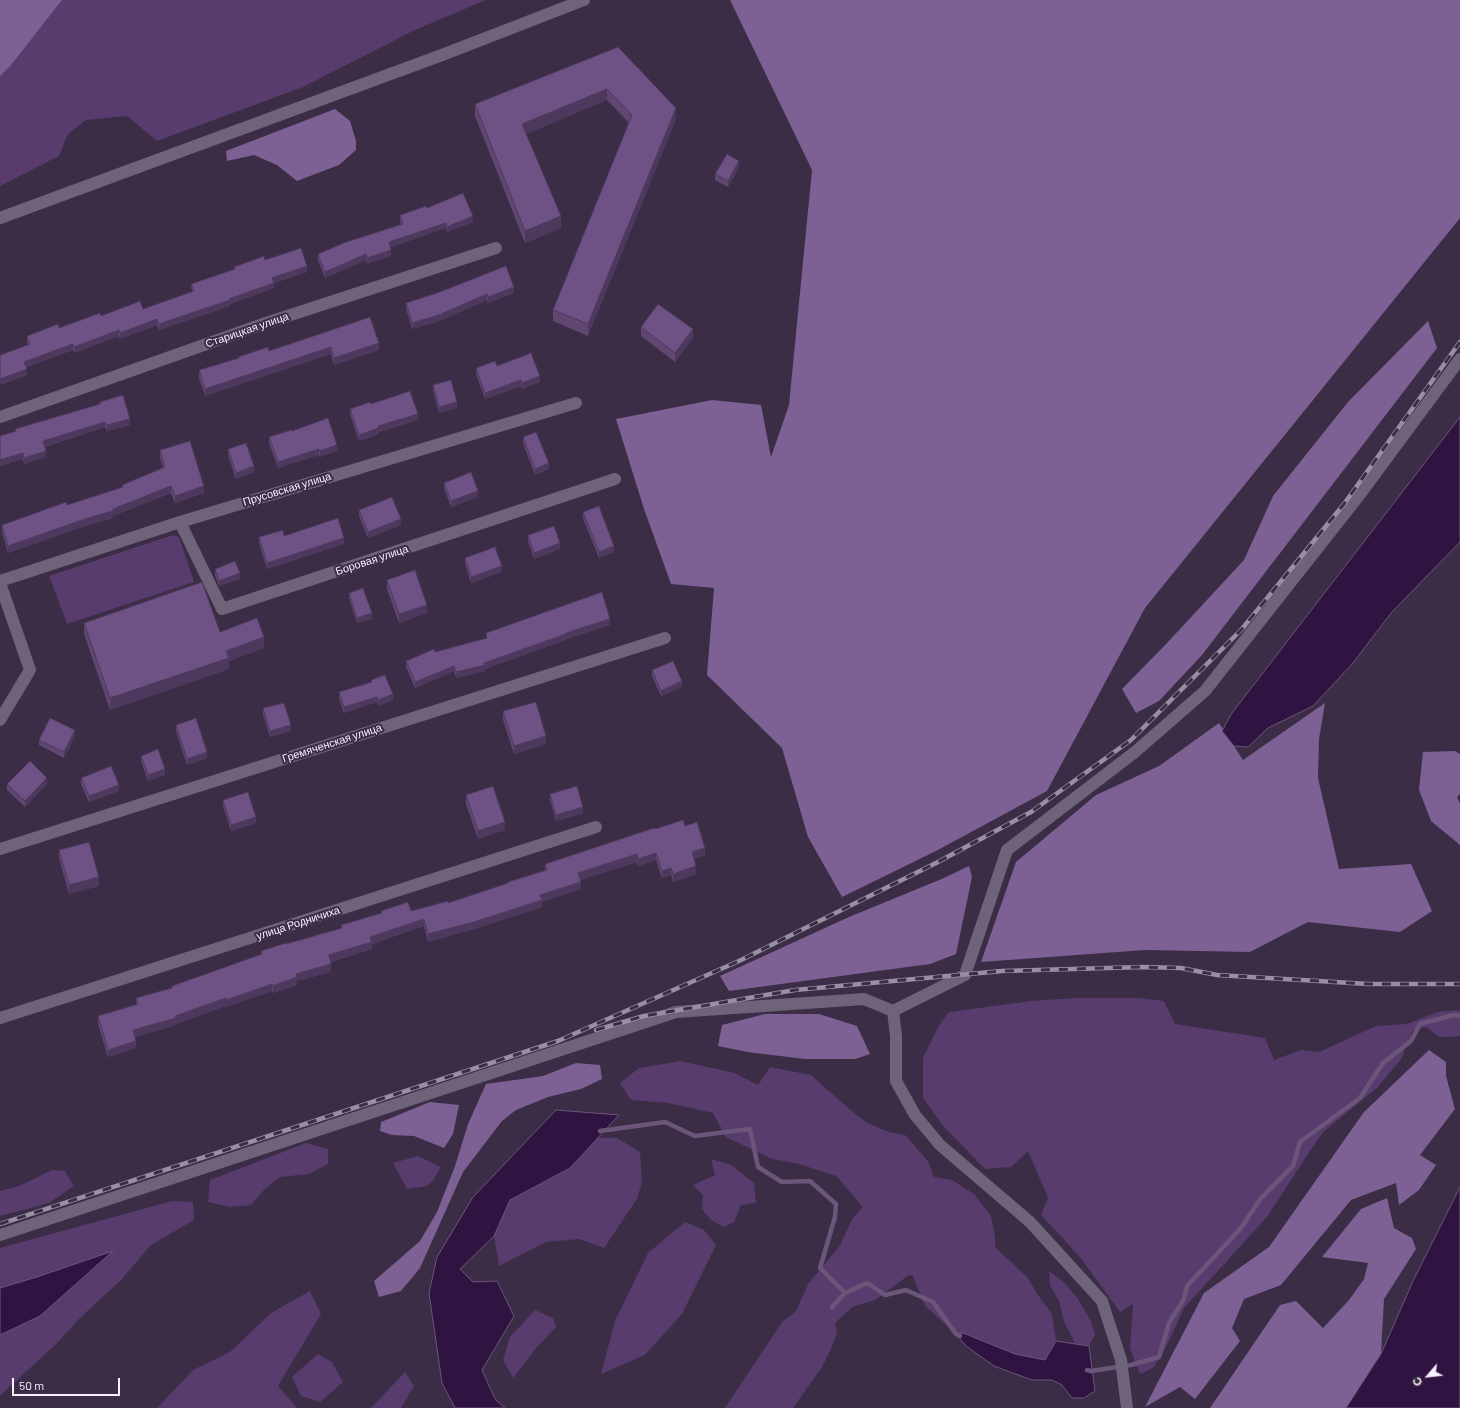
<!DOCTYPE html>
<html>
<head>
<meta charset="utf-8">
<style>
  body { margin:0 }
  #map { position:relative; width:1460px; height:1408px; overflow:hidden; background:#3a2d45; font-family:Barlow,sans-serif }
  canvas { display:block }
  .north { position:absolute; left:1408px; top:1356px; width:40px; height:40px; -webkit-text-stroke:3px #3a2d45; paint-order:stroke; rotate:242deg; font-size:11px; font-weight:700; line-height:16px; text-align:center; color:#f8f1fe }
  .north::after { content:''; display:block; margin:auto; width:14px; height:18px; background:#f8f1fe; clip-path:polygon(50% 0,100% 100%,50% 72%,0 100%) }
  .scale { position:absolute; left:12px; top:1378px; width:108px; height:18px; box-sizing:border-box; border:2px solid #f8f1fe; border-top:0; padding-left:5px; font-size:12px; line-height:14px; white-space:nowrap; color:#f8f1fe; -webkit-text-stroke:3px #3a2d45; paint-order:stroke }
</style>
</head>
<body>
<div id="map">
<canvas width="1460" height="1408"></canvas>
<div class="north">С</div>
<div class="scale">50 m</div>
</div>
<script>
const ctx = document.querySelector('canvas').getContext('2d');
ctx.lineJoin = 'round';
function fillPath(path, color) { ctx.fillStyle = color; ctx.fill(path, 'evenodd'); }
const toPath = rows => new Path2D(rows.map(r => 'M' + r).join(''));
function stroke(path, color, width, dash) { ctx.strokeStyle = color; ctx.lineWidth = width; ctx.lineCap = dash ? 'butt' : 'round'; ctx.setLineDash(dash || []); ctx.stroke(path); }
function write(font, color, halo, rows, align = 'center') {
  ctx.font = font + ' Barlow,sans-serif'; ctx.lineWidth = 4; ctx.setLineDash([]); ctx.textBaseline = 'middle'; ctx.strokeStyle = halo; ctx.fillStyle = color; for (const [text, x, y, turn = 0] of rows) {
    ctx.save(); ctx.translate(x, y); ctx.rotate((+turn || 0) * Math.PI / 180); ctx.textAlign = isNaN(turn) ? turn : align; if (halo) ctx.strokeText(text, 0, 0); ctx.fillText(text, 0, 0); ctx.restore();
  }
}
const green = toPath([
  [62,0,486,0,415,30,303,87,157,141,127,116,86,120,68,134,59,156,0,186,0,75,15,59],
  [173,535,179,537,194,582,67,624,49,576],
  [1075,998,1138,998,1164,1001,1175,1024,1265,1038,1274,1060,1301,1050,1319,1052,1376,1026,1407,1024,1438,1012,1460,1010,1460,1035,1453,1037,1439,1037,1426,1027,1413,1030,1401,1059,1378,1087,1323,1132,1306,1157,1267,1217,1184,1308,1166,1347,1154,1367,1140,1374,1130,1348,1133,1304,1120,1312,1080,1257,1041,1215,1048,1198,1028,1151,1011,1167,985,1169,944,1127,923,1098,923,1058,938,1027,949,1012,1031,1001],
  [680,1061,735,1073,758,1085,770,1067,811,1075,847,1107,867,1123,889,1132,905,1135,928,1161,934,1177,952,1180,974,1194,991,1216,995,1237,995,1247,1027,1277,1038,1295,1052,1314,1056,1341,1045,1361,1015,1354,963,1333,956,1334,925,1306,913,1276,909,1275,875,1300,852,1307,835,1323,837,1333,830,1351,822,1367,793,1408,725,1408,782,1322,796,1311,808,1284,839,1247,853,1218,863,1207,836,1176,799,1164,772,1159,726,1137,713,1113,668,1103,631,1100,620,1083,639,1068],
  [598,1138,617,1138,640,1152,642,1182,637,1199,604,1248,579,1239,546,1242,499,1266,494,1236,510,1200,570,1168],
  [306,1143,328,1149,328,1164,309,1174,280,1177,264,1190,251,1205,230,1207,208,1202,210,1180],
  [418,1156,441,1167,433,1180,427,1186,407,1189,393,1163],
  [711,1159,731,1165,754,1183,756,1203,741,1205,734,1222,724,1227,711,1220,702,1209,703,1195,693,1185,715,1175],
  [52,1170,65,1171,74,1186,49,1203,0,1216,0,1191,19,1186],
  [172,1201,193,1202,194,1220,151,1245,122,1279,81,1317,56,1344,0,1396,0,1335,40,1316,37,1277,0,1288,0,1248],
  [685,1222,704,1230,716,1245,682,1314,645,1355,601,1374,615,1321,648,1253],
  [1049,1271,1064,1282,1078,1299,1091,1321,1095,1335,1089,1346,1075,1344,1064,1321,1059,1301,1050,1286],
  [310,1291,321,1314,278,1386,297,1408,157,1408,193,1370,230,1352,271,1313],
  [535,1310,553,1318,556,1327,537,1347,513,1378,503,1360,510,1337],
  [318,1354,332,1362,343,1382,320,1402,301,1396,292,1377],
  [405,1372,414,1386,401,1408,371,1408]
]);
const forest = toPath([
  [0,0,62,0,11,65,0,76],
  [730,0,1460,0,1460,218,1145,608,1047,791,936,851,842,897,808,837,782,748,707,675,714,588,671,584,644,509,616,419,712,400,761,405,771,457,789,405,812,170],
  [335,109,350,121,356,141,356,150,339,165,297,181,277,165,254,155,227,161,226,151],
  [1428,321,1437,348,1202,655,1159,701,1136,713,1122,689,1167,643,1244,560,1273,496,1348,402],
  [1325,703,1319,739,1318,778,1339,869,1411,864,1432,911,1400,932,1308,922,1250,952,1145,950,981,962,1016,862,1096,795,1159,766,1219,723,1243,760],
  [1455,751,1460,754,1460,794,1457,797,1460,804,1460,845,1431,821,1419,790,1423,752],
  [969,866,972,877,956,954,930,964,729,991,720,976,849,917,944,878],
  [765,1014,819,1014,857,1026,870,1054,855,1059,805,1059,747,1052,718,1046,722,1025],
  [1429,1050,1446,1062,1446,1076,1455,1109,1420,1155,1436,1165,1419,1190,1399,1205,1396,1183,1351,1200,1281,1285,1244,1299,1232,1328,1240,1341,1195,1399,1180,1387,1145,1407,1204,1293,1269,1247,1364,1112],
  [576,1063,600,1065,602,1079,581,1089,548,1097,516,1110,502,1121,463,1172,420,1268,401,1291,379,1297,374,1281,420,1241,437,1212,455,1166,468,1124,486,1084,543,1076],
  [430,1102,459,1105,453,1134,444,1148,414,1136,392,1135,380,1131,381,1122],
  [1387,1198,1394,1228,1412,1238,1416,1249,1384,1299,1381,1354,1346,1408,1210,1408,1280,1305,1296,1301,1323,1328,1349,1300,1364,1279,1368,1263,1322,1257,1361,1209]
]);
const water = toPath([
  [1460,417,1460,542,1391,613,1353,663,1313,706,1268,728,1248,747,1234,746,1222,731,1232,713,1460,417],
  [556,1110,619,1115,570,1168,510,1200,494,1236,460,1269,473,1282,497,1281,514,1316,482,1370,495,1399,505,1408,455,1408,442,1383,429,1293,437,1257,473,1197,556,1110],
  [1460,1187,1460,1408,1346,1408,1381,1354,1413,1281,1460,1187],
  [113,1251,40,1316,0,1335,0,1288,37,1277,113,1251],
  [963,1333,1015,1354,1045,1360,1056,1341,1089,1346,1095,1391,1084,1398,1072,1398,1062,1385,1052,1380,1032,1380,994,1366,966,1346,956,1334,963,1333]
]);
const stream = toPath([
  [600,1131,665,1122,695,1136,750,1129,758,1167,782,1182,810,1181,836,1204,835,1217,820,1268,845,1293,867,1283,885,1295,906,1290,933,1302,956,1334,960,1336],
  [832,1307,845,1293],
  [1087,1370,1091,1371,1131,1365,1159,1357,1169,1323,1184,1299,1187,1286,1241,1228,1261,1198,1293,1166,1300,1142,1360,1098,1383,1063,1411,1041,1420,1024,1454,1015,1460,1016]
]);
const street = toPath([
  [0,218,442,55,584,0],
  [0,417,266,323,496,248],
  [180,522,222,609,615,479],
  [0,581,180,522,576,403],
  [0,583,30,670,0,720],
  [0,849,665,638],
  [893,1011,896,1036,896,1081,915,1115,940,1145,1030,1222,1102,1301,1121,1360,1127,1408],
  [0,1018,596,827],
  [0,1235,676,1012,864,999,893,1011,965,975,1007,850,1135,752,1205,691,1361,493,1460,359]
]);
const rail = toPath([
  [596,1030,644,1016,795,990,1002,971,1143,967,1181,968,1217,975,1368,984,1460,984],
  [0,1224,558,1041,739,961,936,863,1031,812,1131,740,1242,629,1344,504,1460,342]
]);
const wall = toPath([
  [618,47,676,119,588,336,553,321,553,310,629,123,607,100,526,134,561,228,525,243,475,116,475,104],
  [739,167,728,187,715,180,715,174],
  [427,208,473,222,447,232,446,228,391,247,391,256,367,264,366,260,325,278,318,260,318,254,401,224,400,221,400,215],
  [265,260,307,272,274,283,274,288,230,304,230,306,159,330,157,325,120,339,119,336,74,353,73,350,26,367,27,375,0,385,28,345,27,342,27,336,59,328,101,316,143,309,192,292,191,284,234,270,234,267],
  [437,293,514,293,488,303,487,300,439,321,412,329,406,309,406,303],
  [370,317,379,350,334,365,331,354,205,396,199,378,199,370,238,358,238,357,269,351],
  [641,327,693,338,675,362,641,336],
  [497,366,540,382,522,389,521,386,485,399,476,374,476,368],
  [433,385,457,408,439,413,433,390],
  [100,402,130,425,107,431,105,427,45,447,46,457,24,464,23,459,0,466,0,436,15,431,15,429,100,404],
  [371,404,418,420,379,432,379,434,359,441,350,414,350,409],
  [292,431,337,451,320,457,319,455,278,468,269,443,269,437],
  [523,437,549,469,535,475,523,443],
  [228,449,254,472,236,479,228,455],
  [160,450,204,493,175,503,171,493,113,516,113,518,85,526,8,553,2,532,2,525,122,488,122,485,163,468,160,457],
  [444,483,478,497,451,507,444,488],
  [359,510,401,525,368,538,359,516],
  [583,512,614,552,599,558,583,518],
  [528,535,560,549,534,559,528,541],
  [284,536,344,544,267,569,259,543,259,537],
  [465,558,502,572,471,583,465,564],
  [215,569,240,579,219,586,215,575],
  [387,580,427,613,399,623,387,589],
  [349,593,372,619,357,623,349,598],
  [84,623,220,632,264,648,229,661,229,669,110,710,84,634],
  [610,625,566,639,566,640,485,669,485,671,456,678,454,671,415,688,406,667,406,661,435,652,486,638,486,633],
  [652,670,682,687,661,696,652,676],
  [371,680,393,700,378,706,377,702,344,713,339,698,339,692,371,682],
  [263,708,291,731,270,737,263,714],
  [503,711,546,744,514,754,503,720],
  [176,725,207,758,187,765,176,731],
  [75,736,64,758,39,745,39,740],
  [141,756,165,775,148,781,141,761],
  [81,778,119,791,89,802,81,784],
  [7,784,47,784,25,807,7,790],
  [550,794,583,813,556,821,550,800],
  [466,795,505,830,478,839,466,804],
  [223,800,256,823,231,831,223,806],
  [685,826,705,855,694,859,696,874,673,882,671,875,662,878,656,860,638,866,637,862,580,880,581,889,542,902,542,907,474,929,428,942,424,926,372,944,372,949,331,962,331,972,297,981,297,985,273,993,272,991,226,1007,226,1006,176,1024,176,1025,135,1037,136,1048,108,1057,98,1024,98,1016,136,1005,136,998,172,988,172,986,261,955,261,951,341,929,341,925,381,913,381,911,411,911,448,903,508,884,508,882,545,870,545,864,655,829],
  [59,850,99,886,69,894,59,858]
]);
const shadedWall = toPath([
  [607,89,607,100,522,136,522,124],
  [676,108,676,119,588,336,588,324],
  [739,161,739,167,728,187,728,181],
  [473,216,473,222,447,232,447,227],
  [561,216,561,228,525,243,525,231],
  [446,223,446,228,389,248,389,242],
  [391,250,391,256,367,264,367,258],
  [366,254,366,260,325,278,325,272],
  [307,266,307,272,274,283,274,288,230,304,230,306,159,330,159,324,229,299,272,278],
  [514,287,514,293,488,303,488,297],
  [487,294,487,300,439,321,412,329,412,323],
  [157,319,157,325,120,339,120,333],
  [693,329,693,338,675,362,675,353],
  [119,330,119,336,74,353,74,347],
  [379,343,379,350,334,365,334,358],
  [73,344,73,350,24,367,24,362],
  [331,347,331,354,205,396,205,389],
  [27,369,27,375,0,385,0,379],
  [540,376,540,382,522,389,522,383],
  [521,380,521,386,485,399,485,393],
  [457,402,457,408,439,413,439,407],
  [418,414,418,420,379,432,379,434,359,441,359,435,378,426],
  [130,419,130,425,107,431,107,425],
  [105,422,105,427,43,447,43,441],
  [337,445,337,451,320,457,320,451],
  [319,449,319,455,278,468,278,462],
  [46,451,46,457,24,464,24,458],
  [23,453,23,459,0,466,0,460],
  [549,463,549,469,535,475,535,469],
  [254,466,254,472,236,479,236,473],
  [171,486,171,493,113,516,113,518,85,526,8,553,8,546,113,509],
  [204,486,204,493,175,503,175,496],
  [478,491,478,497,451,507,451,501],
  [401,519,401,525,368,538,368,532],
  [344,538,344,544,267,569,267,563],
  [560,543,560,549,534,559,534,553],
  [614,546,614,552,599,558,599,552],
  [502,566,502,572,471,583,471,577],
  [240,573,240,579,219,586,219,581],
  [427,605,427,613,399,623,399,614],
  [372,613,372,619,357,623,357,618],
  [610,619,610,625,566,639,566,640,485,669,485,671,456,678,456,672,484,663,566,633],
  [264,637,264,648,229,661,229,669,110,710,110,698,226,651],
  [454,666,454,671,415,688,415,682],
  [682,681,682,687,661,696,661,691],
  [393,694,393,700,378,706,378,700],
  [377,697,377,702,344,713,344,707],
  [291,725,291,731,270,737,270,731],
  [75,730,75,736,64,758,64,752],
  [546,736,546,744,514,754,514,746],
  [207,752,207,758,187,765,187,759],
  [165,769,165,775,148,781,148,775],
  [47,778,47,784,25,807,25,801],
  [119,785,119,791,89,802,89,796],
  [583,807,583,813,556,821,556,815],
  [256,817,256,823,231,831,231,825],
  [505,822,505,830,478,839,478,831],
  [705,848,705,855,692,860,692,852],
  [656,853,656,860,638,866,638,859],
  [637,854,637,862,578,881,578,873],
  [696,866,696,874,673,882,673,874],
  [671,868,671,875,662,878,662,871],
  [99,877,99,886,69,894,69,885],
  [581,882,581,889,542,902,542,907,474,929,428,942,428,934,540,895],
  [424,919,424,926,372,944,372,949,329,962,329,955,370,937],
  [331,964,331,972,297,981,297,985,273,993,273,986,296,974],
  [272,984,272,991,226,1007,226,1000],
  [226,998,226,1006,176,1024,176,1025,133,1038,133,1030,175,1016],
  [136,1041,136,1048,108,1057,108,1050]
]);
const building = toPath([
  [618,47,676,108,588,324,553,310,632,115,607,89,522,124,561,216,525,231,475,104,618,47],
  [727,154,739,161,728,181,715,174,727,154],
  [463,193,473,216,447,227,446,223,389,242,391,250,367,258,366,254,325,272,318,254,346,242,403,224,400,215,426,206,427,208,463,193],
  [301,248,307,266,272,278,274,283,229,299,230,300,159,324,157,319,120,333,119,330,74,347,73,344,24,362,27,369,0,379,0,355,30,344,27,336,58,324,59,328,100,313,101,316,140,301,143,309,194,291,191,284,235,269,234,267,264,256,265,260,301,248],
  [506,266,514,287,488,297,487,294,439,315,412,323,406,303,437,293,506,266],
  [658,304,693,329,675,353,641,327,658,304],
  [370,317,379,343,334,358,331,347,205,389,199,370,239,358,238,357,268,347,269,351,370,317],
  [531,353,540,376,522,383,521,380,485,393,476,368,495,361,497,366,531,353],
  [451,380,457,402,439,407,433,385,451,380],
  [410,391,418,414,378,426,379,428,359,435,350,409,370,402,371,404,410,391],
  [123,395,130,419,107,425,105,422,43,441,46,451,24,458,23,453,0,460,0,436,16,431,15,429,100,404,100,402,123,395],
  [328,418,337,445,320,451,319,449,278,462,269,437,291,430,292,431,328,418],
  [536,432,549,463,535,469,523,437,536,432],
  [190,441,204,486,175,496,171,486,113,509,113,511,85,519,8,546,2,525,66,502,67,505,123,487,122,485,165,467,160,450,190,441],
  [246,443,254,466,236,473,228,449,246,443],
  [471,472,478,491,451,501,444,483,471,472],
  [392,497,401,519,368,532,359,510,392,497],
  [599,506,614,546,599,552,583,512,599,506],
  [338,518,344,538,267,563,259,537,283,530,284,536,338,518],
  [554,526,560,543,534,553,528,535,554,526],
  [495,547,502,566,471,577,465,558,495,547],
  [235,561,240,573,219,581,215,569,235,561],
  [415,570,427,605,399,614,387,580,415,570],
  [202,582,220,632,257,618,264,637,226,651,229,658,110,698,84,623,202,582],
  [363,588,372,613,357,618,349,593,363,588],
  [602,592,610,619,566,633,566,634,484,663,485,665,456,672,454,666,415,682,406,661,434,649,435,652,487,638,486,633,602,592],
  [673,661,682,681,661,691,652,670,673,661],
  [385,675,393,694,378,700,377,697,344,707,339,692,372,682,371,680,385,675],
  [536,702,546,736,514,746,503,711,536,702],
  [284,703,291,725,270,731,263,708,284,703],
  [50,718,75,730,64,752,39,740,50,718],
  [196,718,207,752,187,759,176,725,196,718],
  [158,749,165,769,148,775,141,756,158,749],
  [30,761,47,778,25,801,7,784,30,761],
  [111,766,119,785,89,796,81,778,111,766],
  [493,786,505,822,478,831,466,795,493,786],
  [577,786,583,807,556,815,550,794,577,786],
  [248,792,256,817,231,825,223,800,248,792],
  [683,820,685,826,697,822,705,848,692,852,696,866,673,874,671,868,662,871,656,853,638,859,637,854,578,873,581,882,540,895,542,900,474,922,428,934,424,919,370,937,372,942,329,955,331,964,296,974,297,977,273,986,272,984,226,1000,226,998,175,1016,176,1018,133,1030,136,1041,108,1050,98,1016,138,1004,136,998,172,988,172,986,262,954,261,951,286,943,286,944,342,928,341,925,382,913,381,911,408,902,411,911,448,901,448,903,508,883,508,882,547,870,545,864,654,828,655,829,683,820],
  [89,842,99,877,69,885,59,850,89,842]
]);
const streetNames = [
  ["Старицкая улица",247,330,-19],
  ["Прусовская улица",287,489,-17],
  ["Боровая улица",372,560,-18],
  ["Гремяченская улица",332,743,-18],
  ["улица Родничиха",298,923,-18]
];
fillPath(green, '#573c6d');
fillPath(forest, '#7d6195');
fillPath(water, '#2f1442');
stroke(water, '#6b567a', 1);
stroke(stream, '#6b567a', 4.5);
stroke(street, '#6f637a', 12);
stroke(rail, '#998fa2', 4.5);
stroke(rail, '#3a2d45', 3, [9]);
fillPath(wall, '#5f4772');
fillPath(shadedWall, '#4d395d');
fillPath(building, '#6e5285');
stroke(building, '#4d395d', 1);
write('11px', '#f8f1fe', '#3a2d45', streetNames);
</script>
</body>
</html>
